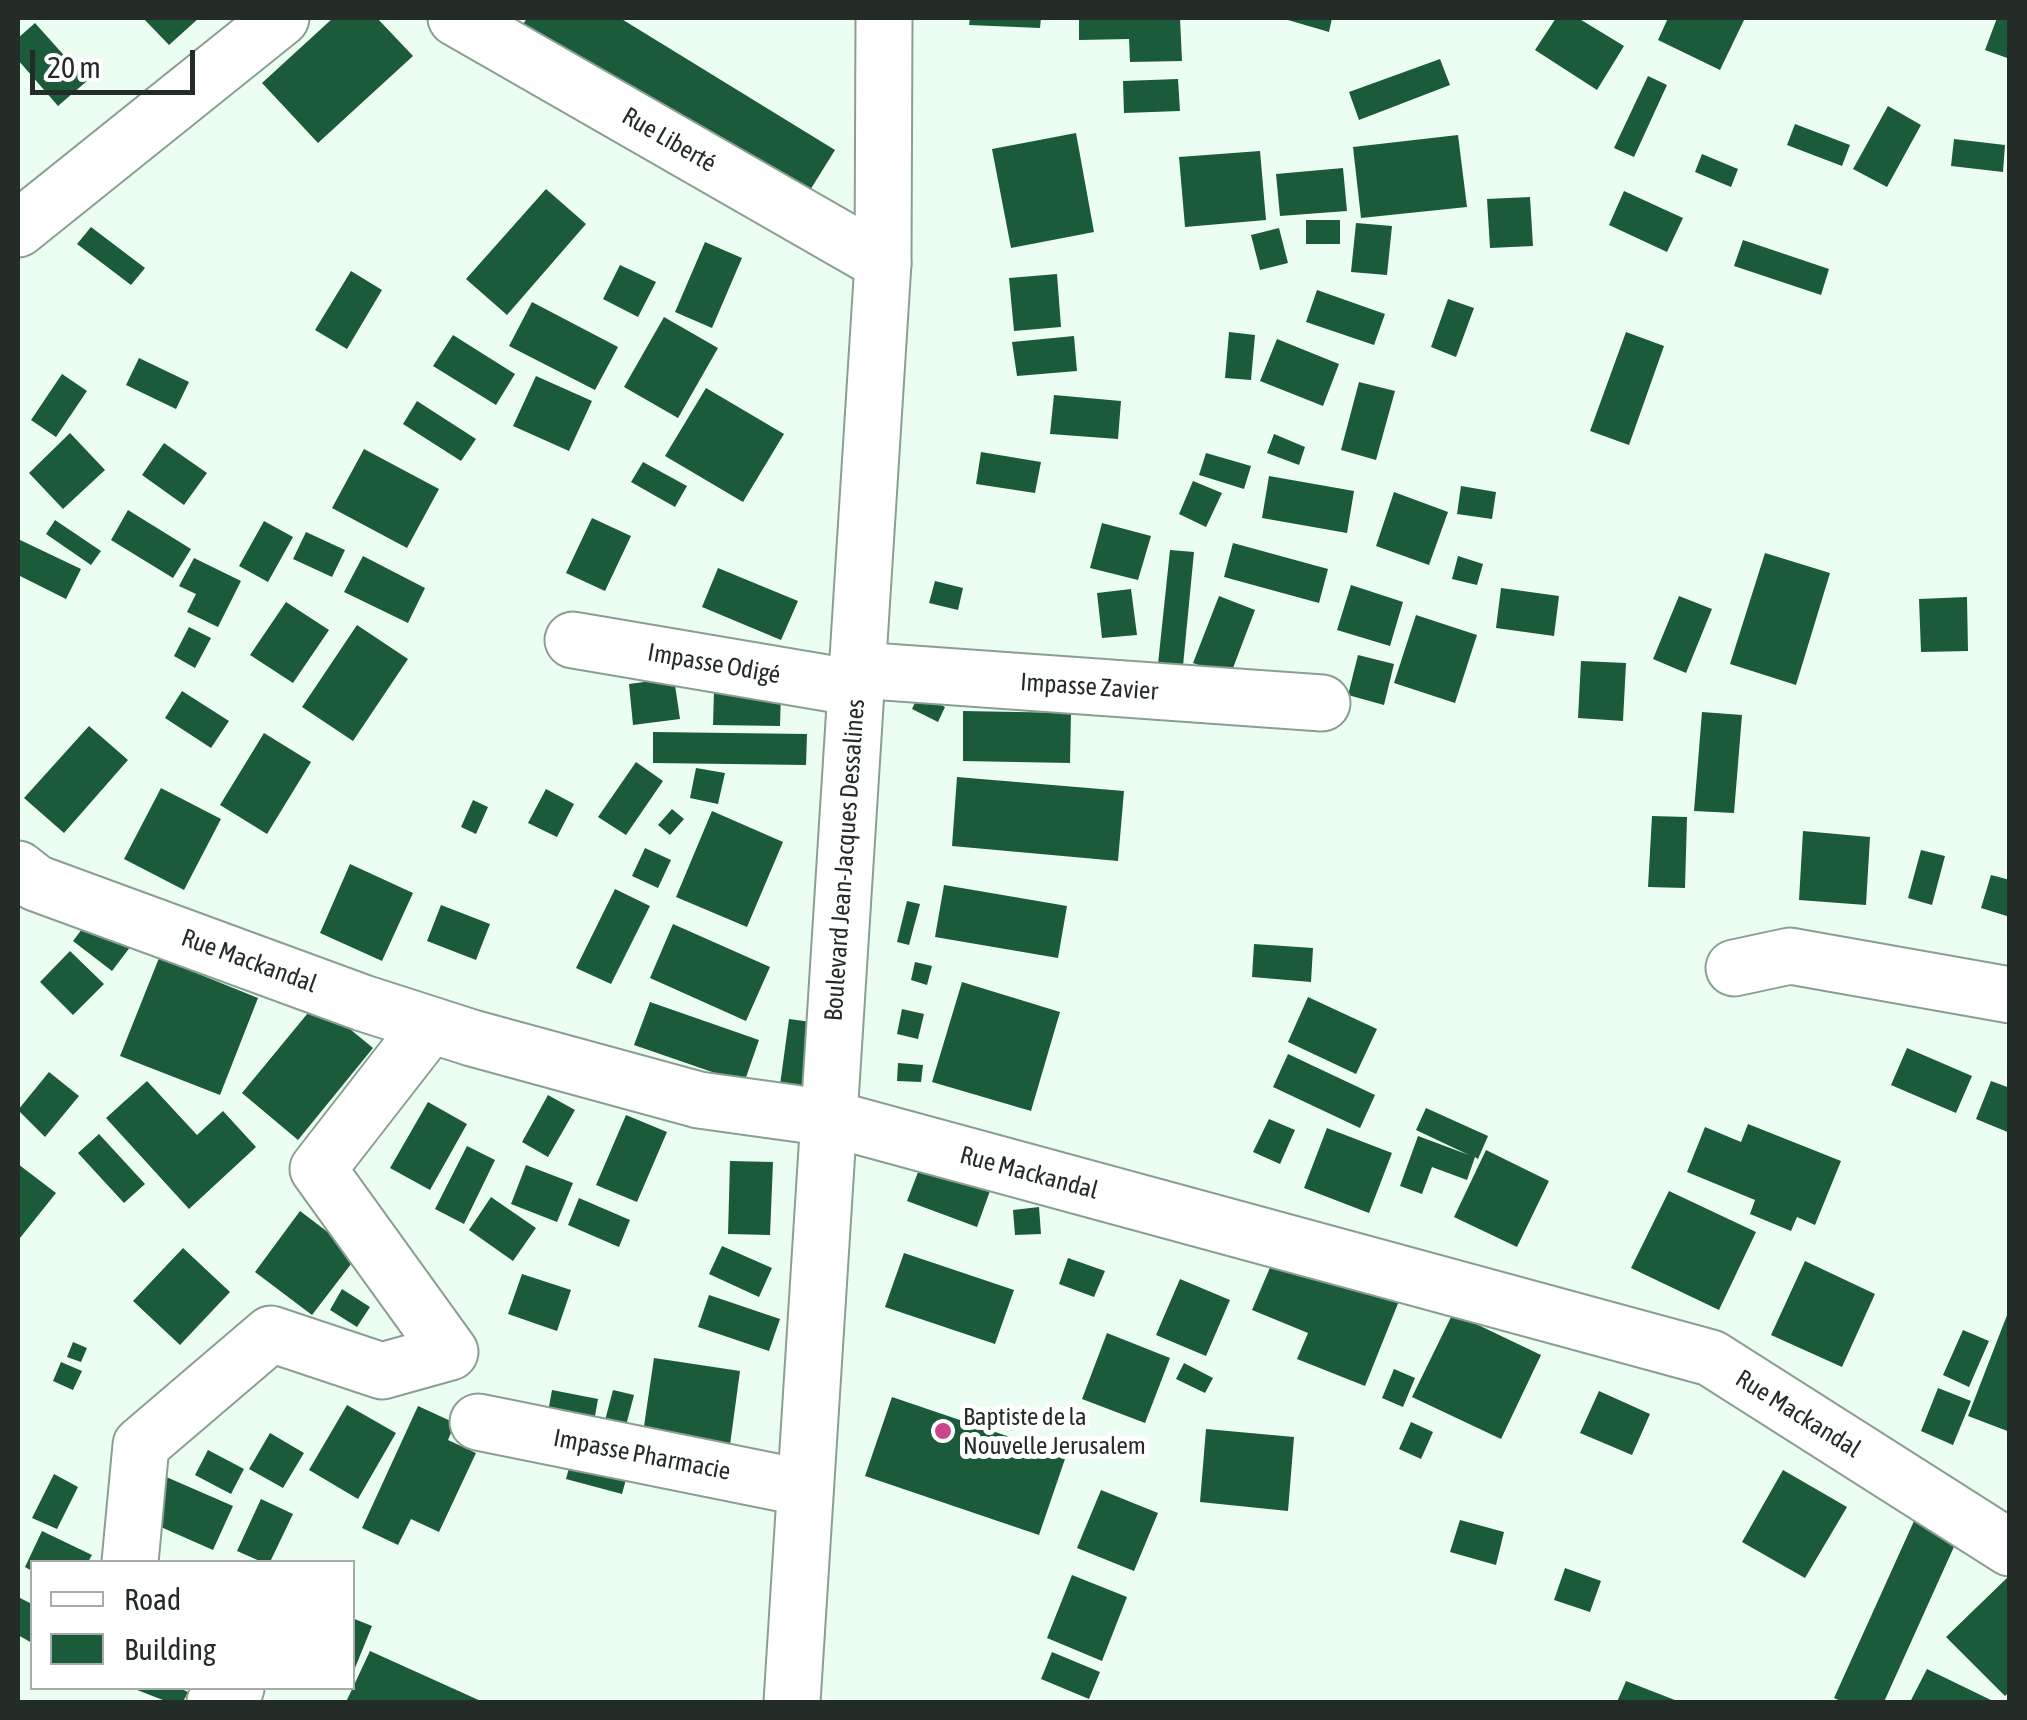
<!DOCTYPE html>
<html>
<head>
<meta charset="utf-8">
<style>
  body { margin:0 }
  #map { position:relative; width:2027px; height:1720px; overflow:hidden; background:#ecfef2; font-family:"Asap Condensed",sans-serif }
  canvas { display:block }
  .frame { position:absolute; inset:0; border:20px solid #242c27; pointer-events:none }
  .legend { position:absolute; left:30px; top:1560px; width:325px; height:130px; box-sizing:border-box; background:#fff; border:2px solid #a7aba9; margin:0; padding:12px 18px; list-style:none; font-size:30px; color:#242c27 }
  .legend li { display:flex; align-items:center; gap:20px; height:50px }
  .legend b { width:50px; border:2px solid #a7aba9 }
  .scale { position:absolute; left:30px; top:50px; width:165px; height:45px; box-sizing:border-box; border:5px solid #242c27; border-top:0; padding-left:12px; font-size:30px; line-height:35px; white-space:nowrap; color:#242c27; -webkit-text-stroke:8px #fff; paint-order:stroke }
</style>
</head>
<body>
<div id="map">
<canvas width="2027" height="1720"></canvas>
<div class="frame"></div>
<ul class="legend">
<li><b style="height:12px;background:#fff"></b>Road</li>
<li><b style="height:28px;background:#1b5b39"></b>Building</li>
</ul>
<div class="scale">20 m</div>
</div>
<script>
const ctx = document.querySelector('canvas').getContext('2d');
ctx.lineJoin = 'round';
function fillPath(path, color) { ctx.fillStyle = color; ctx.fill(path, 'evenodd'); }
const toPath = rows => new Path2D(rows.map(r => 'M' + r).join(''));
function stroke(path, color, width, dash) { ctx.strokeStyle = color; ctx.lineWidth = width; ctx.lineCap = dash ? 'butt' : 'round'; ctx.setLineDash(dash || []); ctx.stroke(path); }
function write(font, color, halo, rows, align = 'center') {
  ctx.font = font + ' "Asap Condensed",sans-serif'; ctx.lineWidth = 10; ctx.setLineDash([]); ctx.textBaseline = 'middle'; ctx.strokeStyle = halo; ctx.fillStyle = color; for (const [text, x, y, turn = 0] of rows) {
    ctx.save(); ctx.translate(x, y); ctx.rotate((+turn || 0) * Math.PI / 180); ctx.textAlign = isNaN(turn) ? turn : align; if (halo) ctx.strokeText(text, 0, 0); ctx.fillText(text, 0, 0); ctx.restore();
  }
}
const building = toPath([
  [143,18,199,18,169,45],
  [333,18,377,18,413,56,318,143,262,83],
  [527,18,620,18,835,150,802,203,520,29],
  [970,18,1041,18,1040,28,969,25],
  [1079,18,1180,18,1182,61,1130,62,1129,39,1079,40],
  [1281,18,1332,18,1329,32],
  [1556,18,1578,18,1624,46,1597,90,1535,50],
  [1668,18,1745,18,1720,70,1658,40],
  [1997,18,2010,18,2010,59,1985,50],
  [35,23,87,81,58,106,18,60,18,38],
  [1440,59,1450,85,1359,120,1349,92],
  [1648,76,1667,85,1634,157,1614,148],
  [1178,79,1180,111,1124,113,1123,81],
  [1888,106,1921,125,1887,187,1853,169],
  [1795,124,1850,145,1842,166,1787,145],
  [1076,133,1094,232,1011,248,992,149],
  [1458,135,1467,207,1361,218,1353,147],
  [1954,139,2005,145,2003,172,1951,166],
  [1260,151,1266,220,1185,227,1179,157],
  [1702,154,1738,169,1731,187,1695,172],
  [1343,168,1347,211,1280,216,1276,174],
  [546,189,586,224,507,315,466,279],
  [1624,191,1683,218,1667,252,1609,225],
  [1530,197,1533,246,1490,248,1487,199],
  [1306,220,1340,220,1340,244,1306,244],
  [1356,223,1392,226,1387,275,1351,272],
  [91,227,145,268,131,285,77,244],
  [1279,228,1288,263,1260,270,1251,235],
  [1743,240,1829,269,1821,295,1734,266],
  [705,242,742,258,712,328,675,312],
  [620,265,656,282,638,317,603,299],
  [351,271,382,290,347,349,315,330],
  [1057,274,1061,327,1014,331,1009,278],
  [1317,290,1385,314,1374,345,1306,322],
  [1448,299,1474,308,1456,357,1431,347],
  [532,302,618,347,595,390,509,346],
  [664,317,718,348,678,418,624,387],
  [1229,332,1255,335,1251,380,1225,378],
  [1626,332,1664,346,1629,445,1590,431],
  [453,335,515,374,496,405,433,366],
  [1074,336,1077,371,1017,376,1012,342],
  [1277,339,1339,364,1323,406,1260,381],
  [139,358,189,382,176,409,126,385],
  [62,374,87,391,56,437,31,420],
  [536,376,592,401,569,451,513,426],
  [1359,382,1395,391,1376,460,1341,450],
  [706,388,784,434,743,502,665,456],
  [1054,395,1121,401,1118,439,1050,434],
  [417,401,476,439,461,461,403,424],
  [70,433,105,470,63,509,29,473],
  [1274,434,1305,447,1299,465,1267,453],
  [164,443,207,473,184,505,142,475],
  [364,449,439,489,407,548,332,508],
  [981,452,1041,462,1035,493,976,484],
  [1206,453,1251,466,1244,489,1199,475],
  [643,462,687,486,675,507,631,482],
  [1269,476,1354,491,1347,533,1262,518],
  [1193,481,1222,493,1206,527,1179,514],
  [1461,486,1496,492,1492,519,1457,514],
  [1394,492,1448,512,1429,565,1376,546],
  [128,510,191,549,173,578,111,540],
  [592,518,631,536,605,591,566,573],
  [55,520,101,551,91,565,46,534],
  [264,521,293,537,268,582,239,566],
  [1102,523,1151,536,1138,580,1090,568],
  [306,532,345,550,332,577,293,559],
  [18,539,81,569,66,599,18,575],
  [1233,543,1328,569,1319,603,1224,577],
  [1170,550,1194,552,1183,666,1158,664],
  [1765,553,1830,573,1796,685,1730,664],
  [363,556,425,588,408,623,344,592],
  [1458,556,1483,564,1477,585,1452,579],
  [194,558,241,581,218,627,187,612,196,594,179,586],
  [718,568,798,601,781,640,702,607],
  [935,581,963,588,958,610,929,603],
  [1351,585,1403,602,1390,646,1337,630],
  [1501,588,1559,596,1554,636,1496,628],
  [1131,589,1137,635,1102,638,1097,593],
  [1219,596,1255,610,1230,676,1193,663],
  [1679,596,1712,609,1686,673,1653,659],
  [1967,597,1968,651,1921,652,1919,599],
  [286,602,329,630,293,683,250,655],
  [1416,615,1477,635,1455,703,1394,683],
  [357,625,408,659,353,741,302,707],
  [189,627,211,638,195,668,174,656],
  [1358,655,1394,664,1384,705,1348,695],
  [1581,661,1626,663,1623,721,1578,718],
  [674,678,680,719,633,725,629,684],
  [182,691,229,721,211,748,165,718],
  [714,691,781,692,780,726,713,725],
  [919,694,945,707,938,722,912,709],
  [963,711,1071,713,1070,763,963,761],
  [1702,712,1742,715,1734,813,1694,811],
  [89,726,128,760,64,833,24,798],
  [653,732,807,734,806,765,653,763],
  [264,733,311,762,267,834,220,805],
  [636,762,663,781,626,835,598,817],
  [696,768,725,773,718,804,690,798],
  [957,777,1124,791,1118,861,952,846],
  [161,788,221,819,184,890,124,859],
  [546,789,574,804,557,837,528,823],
  [473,800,488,807,476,834,461,827],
  [672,809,684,819,670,835,658,825],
  [712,811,783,842,747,927,676,897],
  [1652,816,1687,817,1685,888,1648,887],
  [1803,831,1870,837,1866,905,1799,900],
  [645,848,671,860,658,888,632,876],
  [1921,850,1945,856,1932,905,1908,898],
  [350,864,413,893,382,961,320,933],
  [1991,875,2010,880,2010,917,1981,908],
  [944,885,1067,906,1058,958,935,937],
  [615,889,650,906,611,984,576,968],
  [907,901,920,904,909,945,897,942],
  [441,905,490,924,476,960,427,941],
  [95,912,134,942,112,971,73,941],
  [673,924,770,967,746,1021,650,978],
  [1254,944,1313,948,1311,982,1252,977],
  [70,951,104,984,73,1015,40,982],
  [159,958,258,998,220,1095,120,1056],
  [915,962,932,966,927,985,911,980],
  [962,982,1060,1012,1031,1111,932,1082],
  [1308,997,1377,1029,1356,1074,1288,1042],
  [317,1002,373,1048,298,1140,242,1093],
  [650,1002,759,1040,744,1083,634,1045],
  [902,1009,924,1014,918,1039,897,1034],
  [789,1019,819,1023,810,1089,780,1085],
  [1907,1048,1972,1076,1956,1113,1891,1085],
  [1288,1054,1375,1095,1360,1128,1273,1087],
  [898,1063,923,1065,921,1082,897,1081],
  [49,1072,79,1096,45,1137,18,1110],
  [147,1081,197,1135,223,1111,256,1147,189,1209,106,1118],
  [1991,1081,2010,1088,2010,1133,1976,1119],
  [548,1095,575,1110,548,1157,522,1142],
  [428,1102,467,1124,430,1190,390,1168],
  [1426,1108,1488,1136,1478,1159,1475,1157,1467,1180,1432,1167,1422,1194,1400,1186,1418,1136,1469,1155,1416,1130],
  [626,1115,667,1132,637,1202,596,1185],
  [1269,1119,1295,1130,1280,1164,1253,1152],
  [1748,1124,1841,1161,1815,1225,1797,1217,1791,1231,1750,1214,1755,1200,1687,1172,1705,1127,1741,1142],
  [1327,1128,1392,1153,1369,1213,1304,1188],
  [99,1134,145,1184,124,1203,78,1153],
  [467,1146,495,1160,464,1224,435,1209],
  [1486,1150,1549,1181,1517,1247,1454,1217],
  [926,1151,995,1177,977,1227,907,1201],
  [730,1161,773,1162,770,1235,728,1234],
  [18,1164,56,1193,20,1238,18,1236],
  [526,1165,573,1183,557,1222,511,1204],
  [1669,1191,1756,1232,1719,1310,1631,1268],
  [491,1197,536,1228,513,1261,469,1230],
  [579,1198,630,1220,619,1247,568,1225],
  [1039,1207,1041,1234,1015,1235,1013,1210],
  [300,1211,358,1255,312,1315,255,1272],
  [722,1246,772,1268,759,1297,709,1274],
  [183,1248,230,1292,180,1345,133,1301],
  [1277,1251,1399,1301,1365,1386,1297,1359,1308,1333,1252,1310],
  [904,1253,1014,1290,995,1344,885,1307],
  [1068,1258,1105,1271,1094,1297,1059,1284],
  [1805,1261,1875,1294,1842,1367,1771,1335],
  [522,1274,571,1290,557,1331,508,1314],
  [1180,1279,1230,1300,1206,1356,1156,1335],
  [342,1289,370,1307,357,1327,330,1310],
  [709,1295,780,1319,769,1351,698,1327],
  [2009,1310,2010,1310,2010,1432,1968,1416],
  [1453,1313,1541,1355,1501,1439,1412,1397],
  [1963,1330,1989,1341,1969,1387,1943,1375],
  [1107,1333,1170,1358,1145,1423,1082,1399],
  [73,1342,87,1348,81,1362,67,1357],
  [654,1358,740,1371,730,1445,643,1433],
  [61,1362,82,1371,73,1390,53,1381],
  [1184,1363,1213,1378,1205,1393,1176,1379],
  [1394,1369,1415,1378,1403,1407,1382,1398],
  [1938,1388,1971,1401,1953,1445,1921,1431],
  [552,1390,598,1399,592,1433,546,1423],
  [613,1390,634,1395,623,1437,602,1432],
  [1599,1391,1650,1414,1632,1455,1580,1433],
  [892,1397,1066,1456,1039,1535,865,1476],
  [347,1405,396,1433,358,1499,309,1470],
  [418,1406,455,1423,448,1440,476,1453,439,1532,411,1519,398,1545,362,1528],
  [1411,1422,1433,1432,1421,1459,1399,1449],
  [1206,1429,1294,1437,1288,1511,1200,1502],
  [270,1433,304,1453,283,1488,249,1469],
  [575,1446,631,1461,622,1494,566,1479],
  [208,1450,244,1469,231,1494,195,1475],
  [1783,1470,1847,1507,1805,1578,1742,1542],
  [54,1474,78,1487,57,1529,32,1518],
  [164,1476,233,1506,213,1550,145,1520],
  [1101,1490,1158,1513,1134,1571,1077,1548],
  [261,1499,293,1514,270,1562,262,1562,237,1551],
  [1919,1510,1962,1529,1884,1702,1843,1702,1834,1698],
  [1460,1520,1504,1532,1496,1565,1450,1552],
  [42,1531,92,1555,88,1562,32,1562,32,1571,25,1567],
  [1565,1568,1601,1581,1590,1612,1554,1600],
  [1072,1575,1127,1597,1102,1661,1047,1638],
  [2010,1575,2010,1691,2005,1696,1946,1637],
  [18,1597,32,1604,32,1643,18,1635],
  [352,1618,372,1626,353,1673,352,1673],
  [370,1651,483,1702,346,1702],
  [1052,1652,1100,1672,1089,1699,1041,1679],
  [1927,1669,1995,1702,1910,1702],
  [1626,1681,1680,1702,1617,1702],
  [132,1688,179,1688,188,1692,183,1702,168,1702]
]);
const minor = toPath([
  [456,18,883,263],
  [18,229,281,18],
  [573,640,856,688],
  [857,670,1322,703],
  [18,869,36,883,363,1003,472,1038,699,1100,829,1118,1711,1358,2010,1548],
  [1734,968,1790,956,2010,995],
  [478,1422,805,1488],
  [130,1562,141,1445,271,1334,382,1371,450,1352,318,1169,430,1025],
  [215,1702,236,1688]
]);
const tertiary = toPath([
  [792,1702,883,263,884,18]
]);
const markers = [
  [943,1431,10,"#ca478d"]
];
const streetNames = [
  ["Rue Liberté",669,140,30],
  ["Impasse Odigé",714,664,10],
  ["Impasse Zavier",1089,687,4],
  ["Boulevard Jean-Jacques Dessalines",845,860,-86],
  ["Rue Mackandal",249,961,20],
  ["Rue Mackandal",1029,1173,15],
  ["Rue Mackandal",1798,1414,32],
  ["Impasse Pharmacie",642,1455,11]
];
const poiNames = [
  ["Baptiste de la",963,1417],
  ["Nouvelle Jerusalem",963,1446]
];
fillPath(building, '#1b5b39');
stroke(minor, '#8a9f91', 59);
stroke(tertiary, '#8a9f91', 59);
stroke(minor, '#fff', 55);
stroke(tertiary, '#fff', 55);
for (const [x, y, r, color] of markers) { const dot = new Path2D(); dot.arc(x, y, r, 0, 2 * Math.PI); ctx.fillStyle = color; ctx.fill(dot); stroke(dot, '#fff', 4); }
write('25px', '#242c27', '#fff', streetNames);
write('25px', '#242c27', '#fff', poiNames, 'left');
</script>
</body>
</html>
